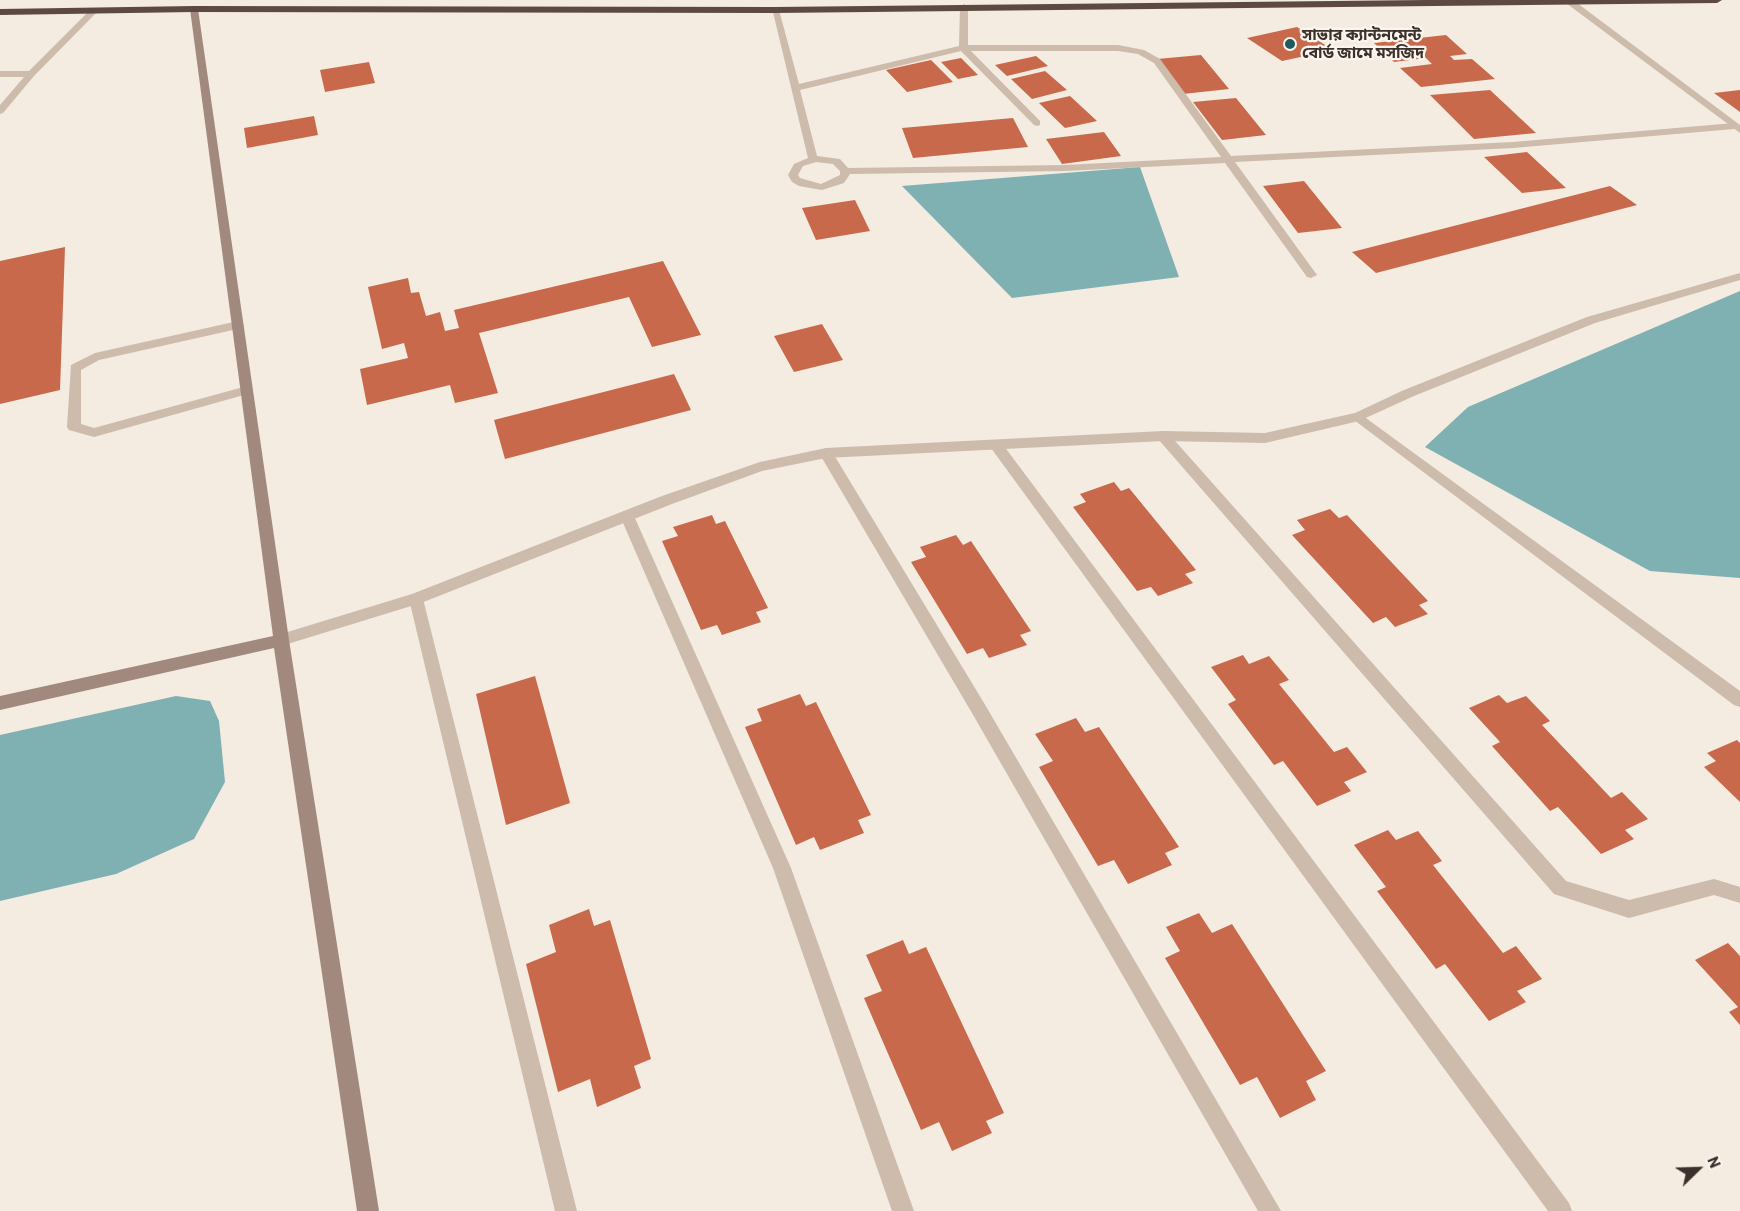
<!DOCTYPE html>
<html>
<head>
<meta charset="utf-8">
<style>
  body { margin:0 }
  #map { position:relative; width:1740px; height:1211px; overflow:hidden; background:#f4ebe1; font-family:Barlow,sans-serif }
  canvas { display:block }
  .north { position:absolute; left:1668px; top:1139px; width:60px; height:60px; -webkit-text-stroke:4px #fbf5ee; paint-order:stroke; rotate:67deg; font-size:16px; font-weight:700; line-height:24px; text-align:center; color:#3b302b }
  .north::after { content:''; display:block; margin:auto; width:21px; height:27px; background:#3b302b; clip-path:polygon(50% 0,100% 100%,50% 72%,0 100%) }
</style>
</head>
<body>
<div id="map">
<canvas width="1740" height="1211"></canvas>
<div class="north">N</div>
</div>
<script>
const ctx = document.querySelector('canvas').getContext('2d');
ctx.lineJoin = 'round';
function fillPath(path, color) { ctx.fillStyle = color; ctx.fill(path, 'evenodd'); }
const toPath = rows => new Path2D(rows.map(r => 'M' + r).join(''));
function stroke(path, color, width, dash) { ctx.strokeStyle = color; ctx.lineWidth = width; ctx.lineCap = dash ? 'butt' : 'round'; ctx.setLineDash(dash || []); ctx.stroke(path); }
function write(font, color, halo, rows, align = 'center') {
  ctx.font = font + ' Barlow,"Noto Sans Bengali",sans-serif'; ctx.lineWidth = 4.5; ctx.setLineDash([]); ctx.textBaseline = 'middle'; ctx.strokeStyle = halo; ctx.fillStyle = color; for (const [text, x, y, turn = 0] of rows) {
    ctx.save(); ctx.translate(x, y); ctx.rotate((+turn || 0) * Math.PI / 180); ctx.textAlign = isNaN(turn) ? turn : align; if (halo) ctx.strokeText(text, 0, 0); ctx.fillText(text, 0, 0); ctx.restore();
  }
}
const water = toPath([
  [1140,167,1179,277,1012,298,902,186],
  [1740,291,1740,578,1650,571,1425,447,1468,407],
  [176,696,210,701,219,721,225,782,194,839,116,874,0,901,0,735]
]);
const building = toPath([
  [1297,27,1333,50,1282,61,1247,38],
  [1446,35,1467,54,1450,56,1454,60,1472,59,1495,79,1421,87,1400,68,1432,64,1426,58,1394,62,1374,43],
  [1201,55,1229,89,1183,94,1157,59],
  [1036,56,1048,66,1007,76,995,65],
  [961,58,978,75,958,79,941,62],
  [931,60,953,82,907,92,886,70],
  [369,62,375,83,325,92,320,70],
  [1045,71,1067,90,1032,99,1011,79],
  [1490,90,1536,133,1474,139,1430,95],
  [1740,90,1740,112,1714,93],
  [1070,96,1097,121,1065,128,1039,103],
  [1236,98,1266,135,1222,140,1193,102],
  [314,116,318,135,247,148,244,128],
  [1013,118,1028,147,913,158,902,128],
  [1104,132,1121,156,1062,164,1046,139],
  [1527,152,1566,188,1522,193,1484,157],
  [1304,181,1342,228,1298,233,1263,186],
  [1610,186,1637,205,1376,273,1352,252],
  [855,200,870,231,816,240,802,208],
  [65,247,60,390,0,404,0,261],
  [663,261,701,335,652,347,629,297,479,333,498,393,455,403,450,385,367,405,360,369,408,358,404,343,382,349,368,287,408,278,411,293,419,292,426,316,440,312,445,331,459,328,454,310],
  [822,324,843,360,794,372,774,336],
  [674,374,691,410,505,459,494,420],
  [1114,482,1121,491,1129,488,1196,570,1185,574,1193,583,1158,596,1151,587,1137,591,1073,507,1086,502,1080,494],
  [1330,509,1339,518,1347,515,1428,601,1419,605,1428,614,1395,627,1386,617,1373,623,1292,535,1305,530,1297,520],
  [712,515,716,524,725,521,768,608,756,612,761,622,722,635,717,625,701,630,662,541,678,536,673,527],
  [956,535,963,545,971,541,1031,631,1020,635,1027,645,989,658,983,648,967,654,911,562,926,557,920,547],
  [1243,655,1249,664,1269,656,1289,680,1279,684,1334,752,1347,747,1367,772,1344,782,1351,791,1317,806,1283,761,1274,765,1228,704,1236,700,1211,667],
  [535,676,570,803,506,825,476,694],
  [800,694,806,706,816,702,871,815,858,820,864,833,820,850,814,837,796,845,745,727,762,721,757,709],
  [1499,695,1507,703,1526,696,1550,721,1542,725,1611,798,1622,792,1648,819,1625,830,1634,839,1601,854,1558,807,1550,811,1492,746,1500,742,1469,708],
  [1076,718,1085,732,1099,727,1179,847,1165,853,1172,865,1128,884,1114,860,1098,866,1039,767,1053,761,1035,734],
  [1737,740,1740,743,1740,802,1704,767,1716,761,1707,753],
  [1388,830,1396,840,1418,831,1442,861,1433,865,1503,953,1516,946,1542,979,1517,991,1526,1002,1489,1021,1445,964,1436,969,1377,891,1386,887,1354,845],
  [589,909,594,926,610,920,651,1059,634,1066,641,1088,597,1107,590,1079,558,1092,526,964,556,952,549,925],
  [1199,913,1212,933,1232,924,1326,1071,1306,1081,1316,1100,1280,1118,1257,1077,1240,1085,1165,958,1180,951,1166,927],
  [903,940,909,954,926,947,1004,1113,986,1121,992,1133,952,1151,939,1122,921,1130,864,998,882,991,866,955],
  [1728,943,1740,956,1740,1025,1729,1012,1738,1007,1695,960]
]);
const lane = toPath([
  [964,4,968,7,968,45,1118,45,1144,50,1160,59,1231,156,1513,142,1734,123,1739,126,1734,129,1513,148,1235,162,1317,275,1311,278,1307,277,1225,163,1065,171,850,174,844,183,822,190,799,186,792,182,788,175,794,164,808,158,772,8,779,10,799,84,959,46,960,7,964,4],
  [961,51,1034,125,1037,126,1040,125,1040,121,971,51,1118,51,1138,54,1154,63,1221,157,1065,165,848,168,840,159,817,156,800,90,961,51],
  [816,162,833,164,840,171,840,175,821,184,800,178,798,175,803,166,816,162],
  [91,9,98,11,34,76,3,113,0,114,0,105,24,77,0,77,0,71,29,71,91,9],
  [238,321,244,325,242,328,99,360,81,370,81,424,94,428,247,386,251,387,253,390,251,393,94,437,69,430,67,427,71,365,95,353,238,321],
  [1359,413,1740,691,1740,707,1734,705,1354,420,1353,417,1359,413],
  [1163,431,1168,433,1566,881,1629,900,1714,879,1740,887,1740,903,1714,895,1629,918,1554,894,1158,439,1156,436,1158,433,1163,431],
  [996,440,1001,442,1569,1203,1572,1211,1548,1211,991,448,989,445,991,442,996,440],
  [826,448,831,450,984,703,1281,1211,1258,1211,972,713,819,453,826,448],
  [627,511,634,516,791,868,914,1211,892,1211,773,868,620,516,627,511],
  [416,593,421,595,423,599,577,1211,555,1211,409,599,411,595,416,593]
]);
const street = toPath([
  [1565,0,1573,0,1740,125,1740,133,1566,3,1565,0],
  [1740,273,1740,280,1595,323,1414,396,1359,421,1265,443,1163,441,826,458,762,471,672,504,421,603,281,646,276,644,273,640,276,636,281,634,412,594,662,496,760,462,826,448,1163,431,1265,433,1355,413,1404,390,1587,317,1740,273]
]);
const secondary = toPath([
  [194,6,198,9,289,640,379,1211,357,1211,274,648,0,710,0,696,273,636,190,9,194,6]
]);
const highway = toPath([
  [1426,0,1722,0,1717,3,775,13,194,12,0,15,0,9,194,6,775,7,1426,0]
]);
const markers = [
  [1290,44,6,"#1f5a5e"]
];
const farPoinames = [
  ["সাভার ক্যান্টনমেন্ট",1302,35],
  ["বোর্ড জামে মসজিদ",1302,53]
];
fillPath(water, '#7fb0b2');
fillPath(building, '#c8694b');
fillPath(lane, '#cdbbac');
fillPath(street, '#cdbbac');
fillPath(secondary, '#a18a7d');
fillPath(highway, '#5c4a42');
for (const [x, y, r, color] of markers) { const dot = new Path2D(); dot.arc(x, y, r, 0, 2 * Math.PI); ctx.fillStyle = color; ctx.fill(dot); stroke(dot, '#fbf5ee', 2); }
write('bold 16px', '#3b302b', '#fbf5ee', farPoinames, 'left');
</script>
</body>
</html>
